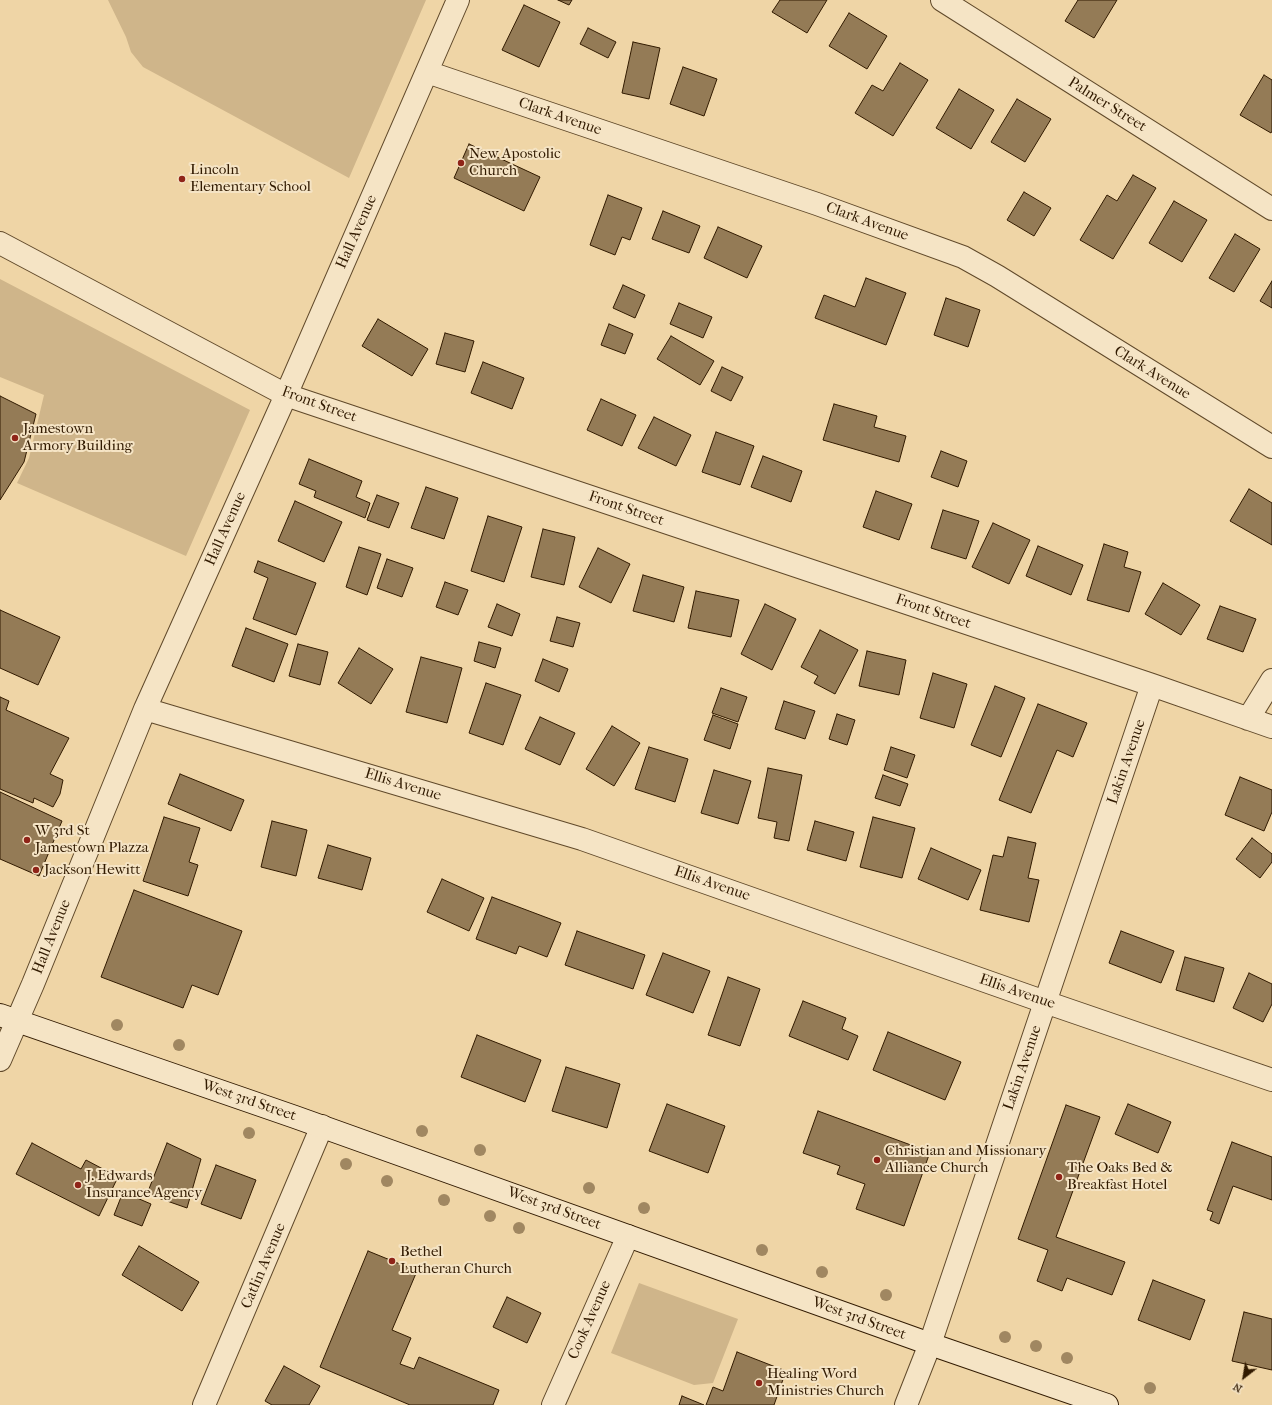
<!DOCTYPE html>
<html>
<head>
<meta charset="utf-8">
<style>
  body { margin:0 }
  #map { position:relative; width:1272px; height:1405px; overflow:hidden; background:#efd5a6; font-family:"IM FELL French Canon",serif }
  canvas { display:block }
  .north { position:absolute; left:1224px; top:1357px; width:40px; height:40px; -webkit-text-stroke:3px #f5e4c5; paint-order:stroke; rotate:211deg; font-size:11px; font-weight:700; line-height:16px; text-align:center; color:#311a00 }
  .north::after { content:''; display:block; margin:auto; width:14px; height:18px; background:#311a00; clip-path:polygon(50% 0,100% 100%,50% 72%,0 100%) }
</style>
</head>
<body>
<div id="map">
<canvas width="1272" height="1405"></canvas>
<div class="north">N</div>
</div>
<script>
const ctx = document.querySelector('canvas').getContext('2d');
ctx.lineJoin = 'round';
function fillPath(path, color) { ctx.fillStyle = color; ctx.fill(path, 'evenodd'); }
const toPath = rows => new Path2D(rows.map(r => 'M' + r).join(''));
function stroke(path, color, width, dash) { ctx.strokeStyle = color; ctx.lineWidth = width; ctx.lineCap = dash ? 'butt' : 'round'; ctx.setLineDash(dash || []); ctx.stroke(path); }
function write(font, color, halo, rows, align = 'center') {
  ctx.font = font + ' "IM FELL French Canon",serif'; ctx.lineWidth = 4; ctx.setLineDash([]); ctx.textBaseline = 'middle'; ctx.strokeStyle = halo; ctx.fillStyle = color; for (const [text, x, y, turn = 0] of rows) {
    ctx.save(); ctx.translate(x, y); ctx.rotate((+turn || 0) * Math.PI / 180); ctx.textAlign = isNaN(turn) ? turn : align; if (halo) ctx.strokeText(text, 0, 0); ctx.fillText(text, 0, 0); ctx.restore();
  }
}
const green = toPath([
  [108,0,426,0,349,178,143,67,131,52,126,37],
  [0,279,250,410,186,556,17,483,29,458,44,395,0,377],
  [639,1283,738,1319,713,1383,694,1385,611,1353]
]);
const building = toPath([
  [558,0,572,0,569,5,558,0],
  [780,0,827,0,807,33,772,12,780,0],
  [1078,0,1117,0,1094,38,1065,21,1078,0],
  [524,5,560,22,539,67,502,50,524,5],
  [849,13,887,36,867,69,829,46,849,13],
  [588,28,616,42,608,58,580,44,588,28],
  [633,42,660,48,649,99,622,93,633,42],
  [900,63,928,80,893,136,855,113,872,85,883,91,900,63],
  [683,67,717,79,704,116,670,104,683,67],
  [1264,75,1272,80,1272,131,1271,133,1240,115,1264,75],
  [959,89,994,110,971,149,936,128,959,89],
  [1017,99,1051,119,1025,162,991,142,1017,99],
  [469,144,540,177,524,211,454,178,469,144],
  [1133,175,1156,188,1113,259,1080,240,1107,195,1117,201,1133,175],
  [1024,192,1051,208,1034,236,1007,220,1024,192],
  [608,195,642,208,630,240,622,237,615,255,590,245,608,195],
  [1174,201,1207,220,1182,262,1149,243,1174,201],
  [663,211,700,226,689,253,652,239,663,211],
  [718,227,762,246,747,278,704,258,718,227],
  [1235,234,1260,249,1234,292,1209,278,1235,234],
  [866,278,906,293,886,345,815,318,824,295,855,307,866,278],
  [1272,281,1272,308,1260,301,1272,281],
  [623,285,645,295,635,318,613,308,623,285],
  [946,298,980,310,968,347,934,335,946,298],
  [679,303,712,317,703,338,670,324,679,303],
  [378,319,428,349,412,376,362,346,378,319],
  [609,324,633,334,625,354,601,345,609,324],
  [445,333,474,341,465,372,436,364,445,333],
  [671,336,714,361,700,385,657,359,671,336],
  [483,362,524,378,512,409,471,393,483,362],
  [722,367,743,377,731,401,711,391,722,367],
  [0,396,36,414,24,462,0,500,0,396],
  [601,399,636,415,622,446,587,430,601,399],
  [834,404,877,416,874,427,906,436,899,462,823,440,834,404],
  [654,417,691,435,676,466,638,448,654,417],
  [716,432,754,446,740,485,702,472,716,432],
  [941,451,967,461,958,487,931,477,941,451],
  [763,456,802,471,791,502,751,487,763,456],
  [309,459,362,481,356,497,370,503,365,518,314,497,316,491,299,484,309,459],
  [426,487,458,498,444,539,411,528,426,487],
  [1249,489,1272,503,1272,545,1230,521,1249,489],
  [876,491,912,504,899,540,863,527,876,491],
  [377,495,399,503,389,528,367,520,377,495],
  [295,501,342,522,324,562,278,541,295,501],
  [943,510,979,521,966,559,931,548,943,510],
  [488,516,522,527,504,582,471,571,488,516],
  [993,523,1030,540,1009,584,972,567,993,523],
  [543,529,575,537,564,585,531,577,543,529],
  [1104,544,1128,552,1124,567,1141,572,1129,612,1087,600,1104,544],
  [1038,546,1083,565,1071,595,1026,576,1038,546],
  [359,547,381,554,367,595,346,587,359,547],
  [598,548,630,564,611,603,579,587,598,548],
  [387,559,413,568,402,597,377,588,387,559],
  [258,561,316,583,296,635,253,619,268,578,254,572,258,561],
  [643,575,684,587,674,622,633,611,643,575],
  [445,582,468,590,458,615,436,607,445,582],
  [1163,583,1200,605,1181,635,1145,614,1163,583],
  [696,591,739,600,731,637,688,628,696,591],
  [497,604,520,614,512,636,488,627,497,604],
  [765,604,796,619,772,670,741,654,765,604],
  [1220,606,1256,619,1243,652,1207,639,1220,606],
  [0,610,60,637,38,685,0,668,0,610],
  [557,617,580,623,573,647,550,641,557,617],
  [246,628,288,644,274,682,232,666,246,628],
  [820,630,858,650,835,694,814,683,818,676,801,667,820,630],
  [479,642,501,648,495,668,474,661,479,642],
  [298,644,328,652,320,685,289,676,298,644],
  [359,648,393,669,371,704,338,683,359,648],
  [867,651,906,660,899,695,859,686,867,651],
  [421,657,462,668,447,723,406,712,421,657],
  [543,659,568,669,559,692,535,681,543,659],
  [933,673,967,684,954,728,920,718,933,673],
  [486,683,521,695,503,745,469,733,486,683],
  [995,686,1025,698,1001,757,971,745,995,686],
  [721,688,747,697,738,722,712,713,721,688],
  [0,697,9,701,6,710,69,738,50,774,63,780,60,794,53,807,34,798,33,803,0,789,0,697],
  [784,701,815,711,805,739,775,729,784,701],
  [1038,704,1087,723,1073,757,1057,750,1031,813,999,800,1038,704],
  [837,714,855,720,847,745,829,739,837,714],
  [713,715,738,724,730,749,704,740,713,715],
  [540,717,575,733,560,765,525,749,540,717],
  [612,726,640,743,614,786,586,769,612,726],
  [649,747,688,759,675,802,635,789,649,747],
  [891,747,915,755,907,778,884,770,891,747],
  [768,768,802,775,789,841,774,838,777,822,758,818,768,768],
  [714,770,751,781,738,824,701,813,714,770],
  [180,774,244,800,231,831,168,804,180,774],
  [883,775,908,784,900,806,875,798,883,775],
  [1240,777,1272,790,1272,812,1264,831,1225,815,1240,777],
  [0,792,62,821,39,876,0,859,0,792],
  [164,817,200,828,189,862,198,865,188,896,143,881,164,817],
  [873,817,915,828,902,878,860,867,873,817],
  [272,821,307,830,296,876,261,867,272,821],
  [815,821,854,832,846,861,807,850,815,821],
  [1008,837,1036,843,1028,878,1039,880,1029,922,980,910,993,855,1003,857,1008,837],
  [1252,838,1272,854,1272,862,1260,878,1236,859,1252,838],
  [328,845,371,858,362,890,318,878,328,845],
  [931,848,981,870,968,900,918,879,931,848],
  [442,879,484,898,469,931,427,912,442,879],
  [134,890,242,931,218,995,192,985,183,1008,101,977,134,890],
  [492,897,561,923,547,957,519,946,516,954,476,939,492,897],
  [577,931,645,955,633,989,565,965,577,931],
  [1121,931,1174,951,1161,983,1109,963,1121,931],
  [663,953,710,971,693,1013,646,995,663,953],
  [1185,957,1224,968,1214,1002,1176,990,1185,957],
  [1249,973,1272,984,1272,1004,1263,1022,1233,1008,1249,973],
  [728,977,760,989,740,1046,708,1035,728,977],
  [803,1001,846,1018,842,1029,858,1036,848,1060,789,1036,803,1001],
  [888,1032,961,1062,945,1100,873,1070,888,1032],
  [477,1035,541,1060,525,1102,461,1077,477,1035],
  [566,1067,620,1084,607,1128,552,1111,566,1067],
  [667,1104,725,1126,708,1173,649,1151,667,1104],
  [1128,1104,1171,1122,1158,1153,1115,1134,1128,1104],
  [1066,1105,1100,1117,1056,1237,1125,1262,1112,1295,1067,1278,1062,1291,1037,1281,1048,1250,1018,1239,1066,1105],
  [818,1111,930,1152,904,1226,856,1209,865,1184,837,1174,840,1166,803,1153,818,1111],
  [1232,1142,1272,1157,1272,1200,1233,1186,1219,1224,1210,1220,1213,1212,1207,1210,1232,1142],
  [32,1143,81,1169,86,1160,118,1177,99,1216,16,1174,32,1143],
  [167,1143,201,1159,187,1208,147,1194,167,1143],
  [216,1165,256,1180,241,1219,201,1204,216,1165],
  [123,1192,151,1204,142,1226,114,1215,123,1192],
  [139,1246,199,1282,182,1311,122,1275,139,1246],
  [368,1251,417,1271,392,1330,411,1338,400,1364,414,1369,419,1357,499,1390,493,1405,410,1405,320,1367,368,1251],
  [1153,1280,1205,1300,1190,1340,1138,1320,1153,1280],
  [507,1297,541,1313,527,1343,493,1327,507,1297],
  [1244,1312,1272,1319,1272,1370,1232,1361,1244,1312],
  [737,1352,786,1371,774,1405,706,1405,713,1387,723,1391,737,1352],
  [284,1366,320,1386,309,1405,272,1405,265,1401,284,1366],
  [682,1396,704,1405,679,1405,682,1396]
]);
const street = toPath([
  [942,0,1272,209],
  [427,72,817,204,963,257,997,276,1272,447],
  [0,243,286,395,1152,685,1272,727],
  [145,709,582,839,1045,1002,1272,1080],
  [1248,719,1272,680],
  [0,1060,33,984,145,709,286,395,458,0],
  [204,1405,322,1126],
  [553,1405,628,1236],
  [906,1405,930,1344,1152,685]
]);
const secondary = toPath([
  [0,1015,295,1117,930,1344,1107,1405]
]);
const trees = [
  [117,1025],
  [179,1045],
  [422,1131],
  [249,1133],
  [480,1150],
  [346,1164],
  [387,1181],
  [589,1188],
  [444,1200],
  [644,1208],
  [490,1216],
  [519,1228],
  [762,1250],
  [822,1272],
  [886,1295],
  [1005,1337],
  [1036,1346],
  [1067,1358],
  [1150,1388]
];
const markers = [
  [461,163,4,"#8f2418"],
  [182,179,4,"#8f2418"],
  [15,438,4,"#8f2418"],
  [27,840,4,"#8f2418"],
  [36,870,4,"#8f2418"],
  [877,1160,4,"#8f2418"],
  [1059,1177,4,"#8f2418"],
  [78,1185,4,"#8f2418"],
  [392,1261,4,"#8f2418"],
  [759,1383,4,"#8f2418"]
];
const streetNames = [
  ["Palmer Street",1107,105,32],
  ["Clark Avenue",560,117,19],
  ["Clark Avenue",867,222,20],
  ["Hall Avenue",357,232,-66],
  ["Clark Avenue",1152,373,32],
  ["Front Street",319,405,20],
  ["Front Street",626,509,19],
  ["Hall Avenue",226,529,-66],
  ["Front Street",933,612,19],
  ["Lakin Avenue",1127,762,-71],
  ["Ellis Avenue",403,785,17],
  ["Ellis Avenue",712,884,19],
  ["Hall Avenue",52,937,-68],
  ["Ellis Avenue",1017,992,19],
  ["Lakin Avenue",1023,1068,-71],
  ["West 3rd Street",249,1101,19],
  ["West 3rd Street",554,1209,20],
  ["Catlin Avenue",264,1266,-67],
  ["West 3rd Street",859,1319,20],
  ["Cook Avenue",590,1320,-66]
];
const poiNames = [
  ["New Apostolic",469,154],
  ["Church",469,171],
  ["Lincoln",190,170],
  ["Elementary School",190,187],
  ["Jamestown",23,429],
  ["Armory Building",23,446],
  ["W 3rd St",35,831],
  ["Jamestown Plazza",35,848],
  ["Jackson Hewitt",44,870],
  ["Christian and Missionary",885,1151],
  ["Alliance Church",885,1168],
  ["The Oaks Bed &",1067,1168],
  ["Breakfast Hotel",1067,1185],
  ["J. Edwards",86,1176],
  ["Insurance Agency",86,1193],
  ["Bethel",400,1252],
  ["Lutheran Church",400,1269],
  ["Healing Word",767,1374],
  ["Ministries Church",767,1391]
];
fillPath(green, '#cfb58a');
fillPath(building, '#947b56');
stroke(building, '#311a00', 1);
stroke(street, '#60492a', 24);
stroke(secondary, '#311a00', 24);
stroke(street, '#f5e4c5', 22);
stroke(secondary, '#f5e4c5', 22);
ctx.fillStyle = '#a08761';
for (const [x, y] of trees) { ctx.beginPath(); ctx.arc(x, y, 6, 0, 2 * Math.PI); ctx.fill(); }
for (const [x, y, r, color] of markers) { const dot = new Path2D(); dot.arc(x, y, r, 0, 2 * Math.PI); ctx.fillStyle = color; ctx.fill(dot); stroke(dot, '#f5e4c5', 1.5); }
write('15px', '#311a00', '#f5e4c5', streetNames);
write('15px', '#311a00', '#f5e4c5', poiNames, 'left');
</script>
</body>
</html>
